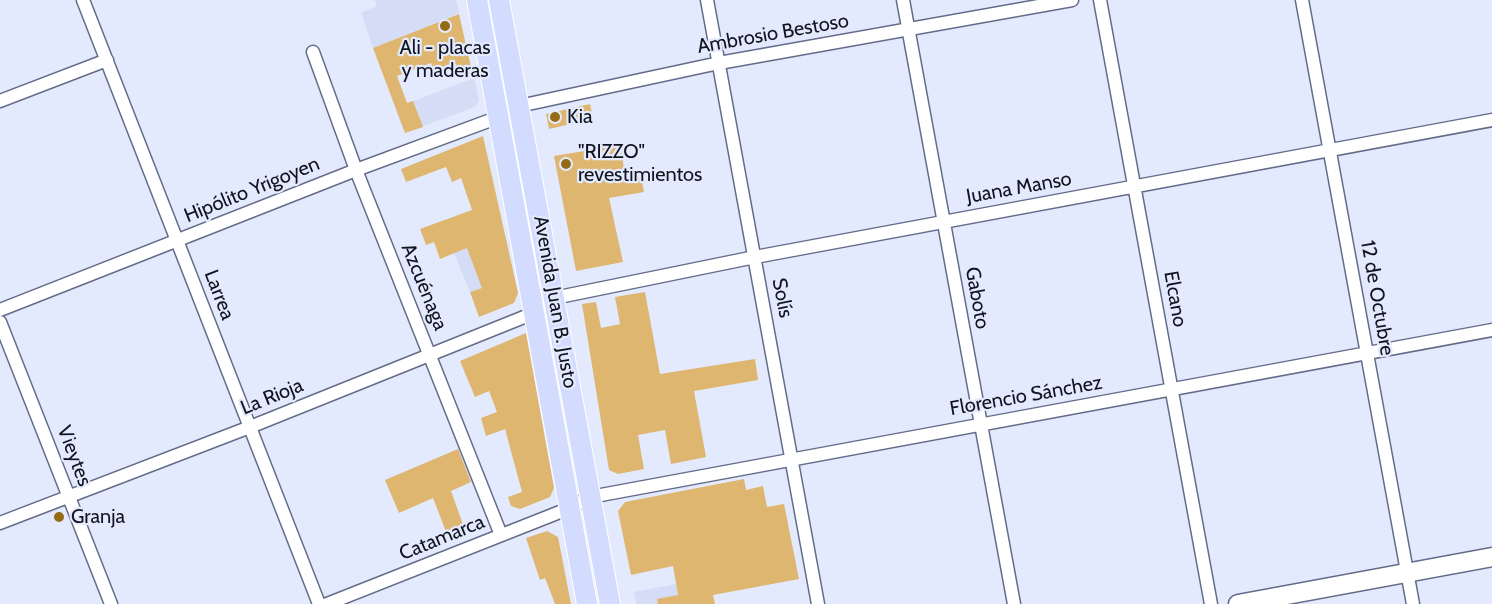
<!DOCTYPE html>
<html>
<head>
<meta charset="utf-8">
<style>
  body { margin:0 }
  canvas { display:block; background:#e4eafe }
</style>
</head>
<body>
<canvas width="1492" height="604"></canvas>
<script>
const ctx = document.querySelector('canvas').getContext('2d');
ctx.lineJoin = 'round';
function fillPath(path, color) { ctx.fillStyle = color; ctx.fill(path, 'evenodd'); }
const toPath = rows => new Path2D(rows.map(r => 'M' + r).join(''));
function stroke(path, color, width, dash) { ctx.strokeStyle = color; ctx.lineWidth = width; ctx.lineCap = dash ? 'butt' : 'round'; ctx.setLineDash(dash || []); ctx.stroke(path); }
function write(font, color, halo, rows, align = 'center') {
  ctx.font = font + ' Cabin,sans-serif'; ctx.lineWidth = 4.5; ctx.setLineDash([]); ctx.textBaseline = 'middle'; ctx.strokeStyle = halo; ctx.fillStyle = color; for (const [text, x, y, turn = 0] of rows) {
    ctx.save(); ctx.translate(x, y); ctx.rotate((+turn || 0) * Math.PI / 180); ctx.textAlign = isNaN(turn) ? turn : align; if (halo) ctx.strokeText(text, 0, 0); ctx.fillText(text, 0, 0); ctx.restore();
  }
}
const built = toPath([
  [375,0,456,0,459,13,373,48,361,13,377,6],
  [474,78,479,100,475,107,405,133,395,108],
  [505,233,514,276,470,292,454,253],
  [676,584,680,604,636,604,634,592]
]);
const building = toPath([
  [459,14,471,67,458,72,456,64,434,72,431,63,397,76,407,103,413,101,423,127,405,133,373,48],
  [590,104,593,119,549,129,546,114],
  [483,136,518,293,514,303,479,317,470,292,482,288,467,248,440,259,434,242,426,245,420,229,472,210,461,178,452,182,446,167,406,182,401,169],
  [620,145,626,180,641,177,644,192,609,198,623,262,576,271,554,156],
  [645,292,660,374,755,359,758,380,694,391,706,457,671,464,665,430,638,435,644,469,618,474,609,470,582,304,596,302,601,328,620,324,615,297],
  [526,333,554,488,550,497,520,509,511,506,508,497,522,492,505,429,486,436,481,418,497,412,489,391,475,397,460,361],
  [458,449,471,482,451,491,465,530,448,537,433,498,399,513,385,480],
  [744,479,746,490,763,486,767,507,784,504,799,579,713,595,715,604,658,604,657,599,678,595,673,566,631,575,618,511,625,502],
  [547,531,558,537,571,604,555,604,545,578,540,580,526,538]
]);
const minor = toPath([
  [83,0,319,604],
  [707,0,818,604],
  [903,0,1014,604],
  [1100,0,1211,604],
  [1302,0,1413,604],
  [313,52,356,170,501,535],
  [0,101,107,60],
  [0,310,356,170,499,117,519,106,719,63,1072,0],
  [0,322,111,604],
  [0,523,250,427,534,313,554,298,755,257,1492,120],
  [327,604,570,508,590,497,1492,330]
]);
const secondary = toPath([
  [1238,604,1492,557]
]);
const primary = toPath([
  [477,0,587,604],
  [499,0,610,604]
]);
const markers = [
  [445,26,6,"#946b15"],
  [555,117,6,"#946b15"],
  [566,164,6,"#946b15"],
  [59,517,6,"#946b15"]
];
const streetNames = [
  ["Ambrosio Bestoso",773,34,-10],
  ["Juana Manso",1019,188,-10],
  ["Hipólito Yrigoyen",252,190,-22],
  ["Azcuénaga",424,287,68],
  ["Larrea",219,295,69],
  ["Solís",782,298,79],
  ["Gaboto",977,298,80],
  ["12 de Octubre",1377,298,80],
  ["Elcano",1175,299,80],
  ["Avenida Juan B. Justo",555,302,80],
  ["Florencio Sánchez",1026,396,-10],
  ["La Rioja",272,397,-22],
  ["Vieytes",74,456,69],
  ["Catamarca",442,538,-22]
];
const poiNames = [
  ["Ali - placas",445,48,"center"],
  ["y maderas",445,71,"center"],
  ["Kia",567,117],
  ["\"RIZZO\"",578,152],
  ["revestimientos",578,175],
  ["Granja",71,517]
];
fillPath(built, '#d5dcf5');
fillPath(building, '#deb66f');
stroke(minor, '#636c89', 15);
stroke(secondary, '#636c89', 21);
stroke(primary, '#fff', 22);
stroke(minor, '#fff', 12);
stroke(secondary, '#fff', 18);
stroke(primary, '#d3dcfe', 20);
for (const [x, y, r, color] of markers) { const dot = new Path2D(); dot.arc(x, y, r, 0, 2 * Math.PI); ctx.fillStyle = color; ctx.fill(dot); stroke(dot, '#e4eafe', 2); }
write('20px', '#11141f', '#e4eafe', streetNames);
write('20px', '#11141f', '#e4eafe', poiNames, 'left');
</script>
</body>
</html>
